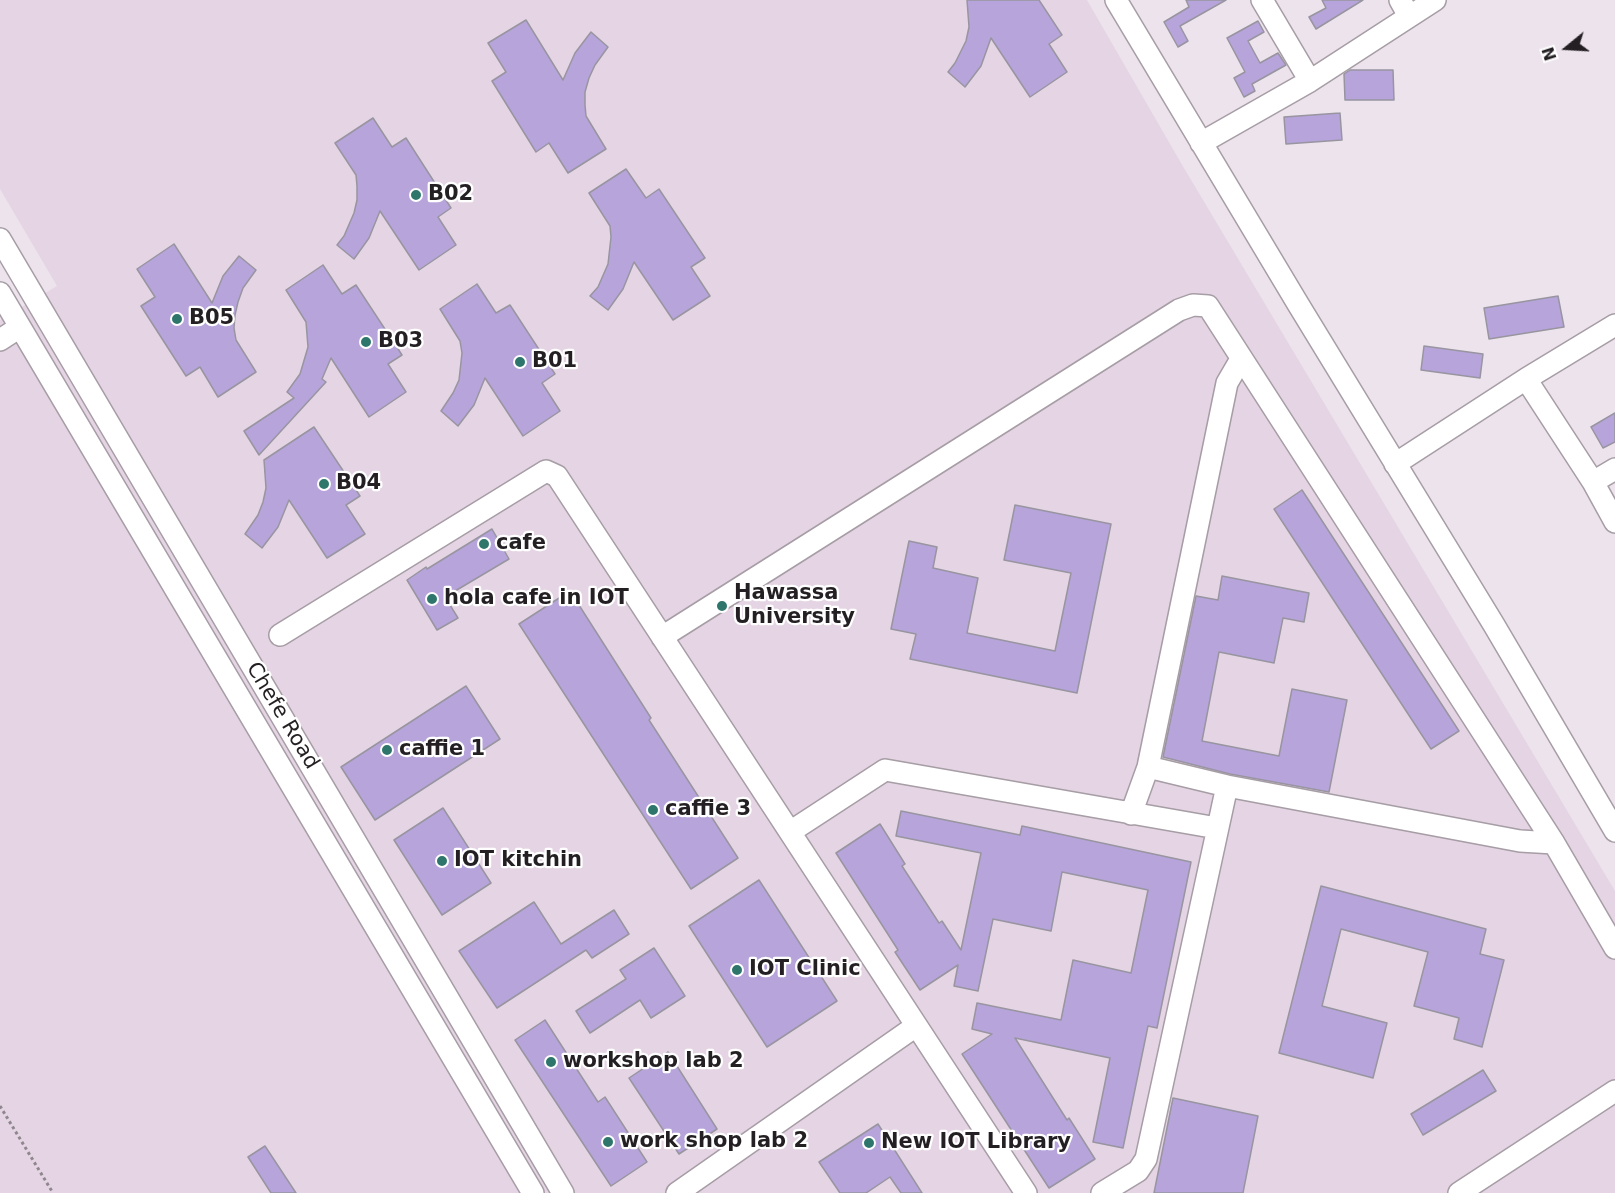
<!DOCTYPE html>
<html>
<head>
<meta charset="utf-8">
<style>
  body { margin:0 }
  #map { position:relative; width:1615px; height:1193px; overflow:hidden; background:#ede3ec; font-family:"DejaVu Sans",sans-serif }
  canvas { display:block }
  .north { position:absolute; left:1537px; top:18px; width:60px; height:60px; -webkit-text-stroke:4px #fff; paint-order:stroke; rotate:252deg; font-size:16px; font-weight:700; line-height:24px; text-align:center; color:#231f22 }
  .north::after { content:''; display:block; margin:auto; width:21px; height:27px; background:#231f22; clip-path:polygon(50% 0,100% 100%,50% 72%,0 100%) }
</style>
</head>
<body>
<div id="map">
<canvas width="1615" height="1193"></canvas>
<div class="north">N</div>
</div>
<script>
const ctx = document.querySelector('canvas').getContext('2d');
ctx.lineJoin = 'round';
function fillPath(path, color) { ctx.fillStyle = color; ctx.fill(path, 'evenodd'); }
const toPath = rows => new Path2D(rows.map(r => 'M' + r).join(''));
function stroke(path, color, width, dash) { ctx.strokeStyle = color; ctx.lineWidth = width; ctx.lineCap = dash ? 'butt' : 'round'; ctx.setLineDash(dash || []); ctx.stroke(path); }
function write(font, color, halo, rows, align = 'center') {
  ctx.font = font + ' "DejaVu Sans",sans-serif'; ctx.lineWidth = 4.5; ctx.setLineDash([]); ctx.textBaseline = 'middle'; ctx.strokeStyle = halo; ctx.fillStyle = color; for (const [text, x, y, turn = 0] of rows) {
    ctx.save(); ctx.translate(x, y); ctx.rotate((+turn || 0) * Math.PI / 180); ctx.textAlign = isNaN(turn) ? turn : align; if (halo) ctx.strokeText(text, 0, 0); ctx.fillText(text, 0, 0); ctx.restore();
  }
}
const built = toPath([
  [0,0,1087,0,1181,163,1615,891,1615,1193,0,1193,0,320,57,286,0,189]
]);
const building = toPath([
  [967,0,1039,0,1062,35,1049,44,1067,72,1030,97,991,38,981,66,965,87,948,72,955,63,966,41,969,27,967,0],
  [1186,0,1226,0,1180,26,1188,41,1178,47,1164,22,1189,7,1186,0],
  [1322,0,1363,0,1316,29,1309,17,1326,8,1322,0],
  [526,20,563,80,575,53,591,32,608,47,595,65,589,78,585,92,585,105,586,116,606,149,568,173,549,143,536,152,492,81,506,72,488,43,526,20],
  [1258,21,1264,32,1248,41,1260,63,1278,53,1286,65,1252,84,1255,91,1244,97,1234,78,1245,72,1227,38,1258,21],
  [1350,70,1393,70,1394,100,1345,100,1344,74,1350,70],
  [1340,113,1342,140,1286,144,1284,117,1340,113],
  [373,118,392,147,406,138,451,208,438,217,456,245,419,270,380,211,369,238,354,259,337,245,344,236,354,213,357,200,357,186,356,175,335,143,373,118],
  [626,169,646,198,659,189,705,258,691,267,710,296,673,320,634,262,623,289,608,310,590,296,598,287,608,264,611,237,610,226,589,193,626,169],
  [174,244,212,303,223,276,239,256,256,270,243,288,238,302,235,315,234,328,236,340,256,372,218,397,200,367,186,376,141,306,155,297,137,269,174,244],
  [323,265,342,294,356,285,402,355,388,364,406,392,369,417,331,358,322,379,326,382,259,455,244,431,294,398,287,392,300,374,308,347,306,322,286,290,323,265],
  [477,284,496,313,510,305,555,374,542,383,560,411,523,436,485,378,474,405,458,426,441,411,453,393,459,380,462,353,460,341,440,309,477,284],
  [1558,296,1564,327,1489,339,1484,308,1558,296],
  [1424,346,1483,354,1480,378,1421,370,1424,346],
  [1615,413,1615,442,1603,448,1591,427,1615,413],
  [314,427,360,496,346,505,365,534,327,558,289,500,278,527,262,548,245,534,258,515,263,502,266,488,264,460,314,427],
  [1302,490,1459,731,1431,749,1274,509,1302,490],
  [1015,505,1111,524,1077,693,910,659,916,634,891,629,909,541,937,547,933,568,978,578,967,633,1055,651,1071,573,1004,560,1015,505],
  [492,529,509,559,445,597,458,618,437,630,407,580,426,567,427,569,492,529],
  [1222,576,1309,593,1304,622,1283,618,1274,663,1219,652,1202,741,1279,756,1292,689,1347,700,1329,792,1230,774,1163,757,1196,596,1218,600,1222,576],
  [570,591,651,718,649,720,738,858,691,889,519,624,570,591],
  [466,686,500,739,375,820,341,767,466,686],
  [443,808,491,883,442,915,394,840,443,808],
  [901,811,1020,835,1022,826,1191,862,1157,1028,1148,1026,1123,1148,1093,1142,1110,1058,1015,1038,1067,1120,1069,1118,1095,1159,1049,1188,962,1054,992,1034,972,1029,977,1003,1061,1020,1073,960,1131,973,1148,890,1062,872,1051,931,993,919,978,991,954,986,958,965,920,990,895,952,898,950,836,853,880,824,905,864,902,866,939,923,942,921,961,950,981,853,896,836,901,811],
  [759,880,837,1001,767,1047,689,926,759,880],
  [1321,886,1486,929,1480,954,1504,960,1482,1047,1454,1039,1459,1018,1414,1006,1428,952,1341,929,1322,1006,1387,1023,1373,1078,1279,1053,1321,886],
  [534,902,561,944,614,910,629,934,592,958,586,950,497,1008,459,951,534,902],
  [654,948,685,996,651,1018,640,1000,590,1033,576,1011,626,979,620,970,654,948],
  [545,1020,598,1102,605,1097,647,1162,611,1186,515,1040,545,1020],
  [668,1052,717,1129,679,1154,629,1078,668,1052],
  [1483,1070,1496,1091,1423,1135,1411,1114,1483,1070],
  [1173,1098,1258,1116,1243,1193,1154,1193,1173,1098],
  [878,1124,922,1193,901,1193,890,1177,866,1193,840,1193,819,1162,878,1124],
  [265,1146,296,1193,271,1193,248,1157,265,1146]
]);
const path = toPath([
  [0,1106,53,1193]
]);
const minor = toPath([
  [1116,0,1298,304,1494,625,1615,831],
  [1262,0,1310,81],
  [1400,0,1409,16],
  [1201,143,1310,81,1435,0],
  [0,239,563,1193],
  [0,293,533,1193],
  [0,340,20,327],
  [1526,379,1593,482,1615,522],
  [1395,464,1526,379,1615,325],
  [1593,482,1615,469],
  [280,635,546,471,557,476,1026,1193],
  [662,637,1179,310,1193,305,1208,306,1554,843,1615,948],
  [1148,767,1227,786,1520,841,1554,843],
  [1131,814,1148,767,1227,383,1241,359],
  [790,832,885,770,1217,828],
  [677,1193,916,1026],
  [1102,1193,1138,1171,1146,1159,1227,786],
  [1459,1193,1615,1091]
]);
const markers = [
  [416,195,6,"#2e756c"],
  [177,319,6,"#2e756c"],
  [366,342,6,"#2e756c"],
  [520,362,6,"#2e756c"],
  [324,484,6,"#2e756c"],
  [484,544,6,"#2e756c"],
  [432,599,6,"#2e756c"],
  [722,606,6,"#2e756c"],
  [387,750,6,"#2e756c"],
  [653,810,6,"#2e756c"],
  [442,861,6,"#2e756c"],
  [737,970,6,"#2e756c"],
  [551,1062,6,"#2e756c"],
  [608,1142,6,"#2e756c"],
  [869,1143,6,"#2e756c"]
];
const poiNames = [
  ["B02",428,195],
  ["B05",189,319],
  ["B03",378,342],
  ["B01",532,362],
  ["B04",336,484],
  ["cafe",496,544],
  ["Hawassa",734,594],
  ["University",734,618],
  ["hola cafe in IOT",444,599],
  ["caffie 1",399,750],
  ["caffie 3",665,810],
  ["IOT kitchin",454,861],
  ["IOT Clinic",749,970],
  ["workshop lab 2",563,1062],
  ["work shop lab 2",620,1142],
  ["New IOT Library",881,1143]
];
const streetNames = [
  ["Chefe Road",282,716,59]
];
fillPath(built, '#e5d5e4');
fillPath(building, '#b6a4db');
stroke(building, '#9895a0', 1.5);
stroke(minor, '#a69da5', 24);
stroke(path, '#8f878e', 3, [3, 3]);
stroke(minor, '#fff', 21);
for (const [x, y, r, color] of markers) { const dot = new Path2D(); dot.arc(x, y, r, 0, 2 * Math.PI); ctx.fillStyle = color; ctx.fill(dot); stroke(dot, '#fff', 2); }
write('bold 21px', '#231f22', '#fff', poiNames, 'left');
write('21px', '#231f22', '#fff', streetNames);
</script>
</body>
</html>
